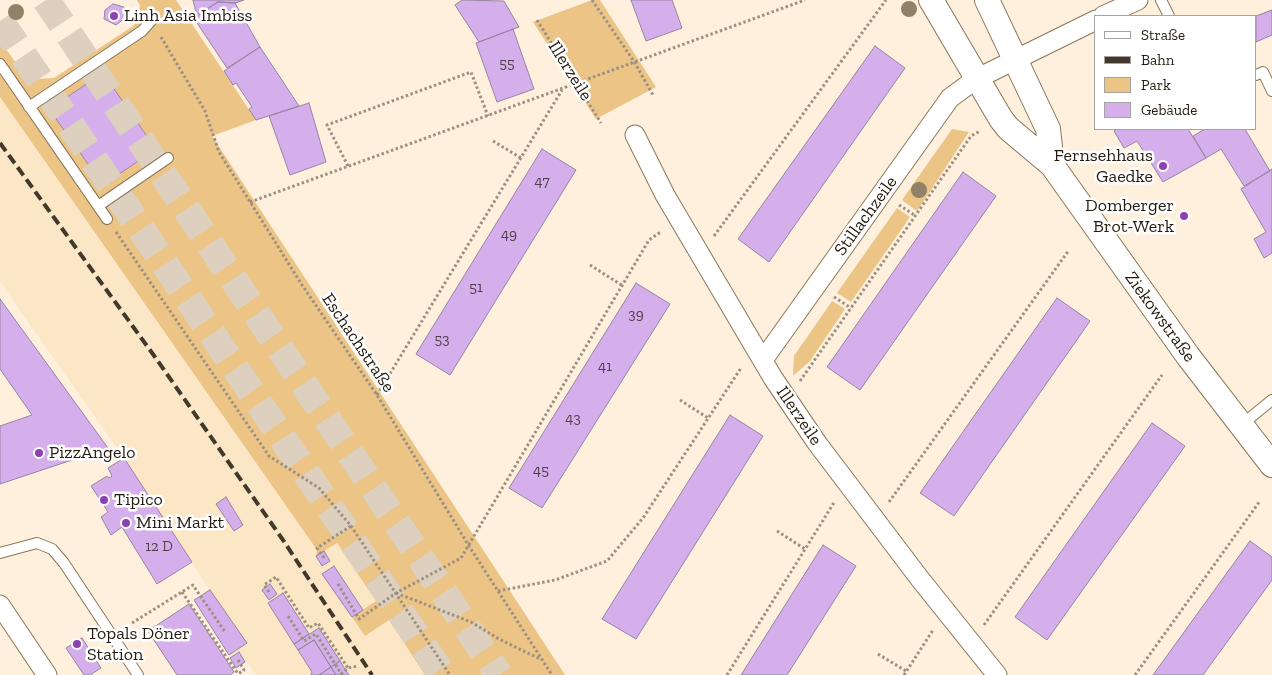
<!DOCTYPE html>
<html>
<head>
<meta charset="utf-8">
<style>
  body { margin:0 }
  #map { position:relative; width:1272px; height:675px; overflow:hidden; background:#fef0dd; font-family:"Zilla Slab",serif }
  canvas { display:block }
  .legend { position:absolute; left:1094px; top:15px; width:162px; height:115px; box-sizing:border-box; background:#fff; border:1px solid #a7a49f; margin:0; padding:6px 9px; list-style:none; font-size:15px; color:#241c10 }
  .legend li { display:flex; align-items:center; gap:10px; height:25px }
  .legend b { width:25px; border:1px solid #a7a49f }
</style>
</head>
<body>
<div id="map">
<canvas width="1272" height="675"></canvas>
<ul class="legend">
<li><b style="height:6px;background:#fff"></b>Straße</li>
<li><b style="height:6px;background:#42392c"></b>Bahn</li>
<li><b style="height:14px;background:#ebc486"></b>Park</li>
<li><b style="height:14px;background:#d5aeec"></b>Gebäude</li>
</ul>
</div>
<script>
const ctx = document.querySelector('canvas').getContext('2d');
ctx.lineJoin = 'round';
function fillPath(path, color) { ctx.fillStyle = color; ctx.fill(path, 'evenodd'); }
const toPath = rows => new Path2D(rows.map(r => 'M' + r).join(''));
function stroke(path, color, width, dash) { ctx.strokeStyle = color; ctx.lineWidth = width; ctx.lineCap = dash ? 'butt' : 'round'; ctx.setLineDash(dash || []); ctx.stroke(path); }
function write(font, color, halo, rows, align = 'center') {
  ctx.font = font + ' "Zilla Slab",serif'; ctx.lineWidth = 5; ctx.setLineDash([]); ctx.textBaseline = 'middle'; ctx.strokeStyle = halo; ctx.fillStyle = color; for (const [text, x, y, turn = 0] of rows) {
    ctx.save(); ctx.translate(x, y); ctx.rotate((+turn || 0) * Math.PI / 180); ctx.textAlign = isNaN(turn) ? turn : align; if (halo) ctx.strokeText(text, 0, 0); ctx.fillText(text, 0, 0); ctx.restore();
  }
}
const built = toPath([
  [0,97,317,550,316,555,337,543,377,601,352,617,365,636,389,620,425,675,256,675,247,661,236,668,230,658,231,654,229,655,194,600,209,589,124,458,0,282]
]);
const green = toPath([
  [137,0,176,0,256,120,212,136,565,675,425,675,389,620,365,636,352,617,376,601,337,543,316,556,317,550,0,97,0,45,2,44,23,72,36,79,54,78,133,26,138,18,140,6],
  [103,73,156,148,103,185,49,109],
  [592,0,600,0,656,87,596,119,533,22],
  [952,129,969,132,917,211,902,200],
  [897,208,910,217,851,302,837,293],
  [832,301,845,309,810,361,793,376,794,356]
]);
const building = toPath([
  [193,0,244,0,235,3,218,2,197,16,193,0],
  [462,0,504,1,519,27,479,42,455,5,462,0],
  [631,0,672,0,682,28,646,41,631,0],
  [218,2,235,3,260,47,227,68,193,17,218,2],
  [113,4,124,7,125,18,116,25,104,19,105,10,113,4],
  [1272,10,1272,35,1256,42,1256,16,1272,10],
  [513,29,534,89,497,102,476,43,513,29],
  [875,46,905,68,769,262,738,239,875,46],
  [260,47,299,106,256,120,249,109,252,107,236,83,233,85,224,71,260,47],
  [103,73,156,149,103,185,49,109,103,73],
  [309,103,326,162,290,175,269,116,309,103],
  [1117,129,1188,129,1206,158,1163,182,1137,141,1124,148,1114,131,1117,129],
  [1205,129,1245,129,1270,171,1244,186,1221,149,1206,158,1193,136,1205,129],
  [542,149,576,170,450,375,416,354,542,149],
  [1272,169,1272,253,1264,258,1254,239,1266,232,1241,189,1272,169],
  [963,172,996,196,860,390,827,367,963,172],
  [636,283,670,304,542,508,509,488,636,283],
  [1057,298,1090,321,954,516,920,493,1057,298],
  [0,299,108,448,0,484,0,426,32,415,0,369,0,299],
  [730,415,763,436,636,639,602,619,730,415],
  [1152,423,1185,446,1047,640,1015,617,1152,423],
  [124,458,192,562,157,584,122,527,111,535,101,517,108,512,91,486,107,476,109,478,112,476,108,468,124,458],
  [226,497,243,525,234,531,216,504,226,497],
  [1250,541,1272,557,1272,580,1203,675,1153,675,1250,541],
  [823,545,856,566,787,675,741,675,823,545],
  [324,551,330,561,322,566,316,556,324,551],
  [334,566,363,610,352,617,322,574,334,566],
  [270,584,277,594,269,600,262,590,270,584],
  [210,590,247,643,229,655,194,600,210,590],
  [283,593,309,634,294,644,268,603,283,593],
  [189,604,234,672,230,675,177,675,148,631,189,604],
  [319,628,340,661,331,667,314,640,298,650,294,644,319,628],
  [82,638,101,668,90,675,84,675,66,648,82,638],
  [314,640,331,667,319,675,311,675,312,672,298,650,314,640],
  [239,652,245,662,236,668,230,658,239,652],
  [340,661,343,666,349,675,336,675,331,667,340,661],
  [331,667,336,675,319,675,331,667]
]);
const motorwayTunnel = toPath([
  [46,0,499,675],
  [0,21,443,675]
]);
const path = toPath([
  [592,0,635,63,653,95],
  [537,20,601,123],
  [161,37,205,111,219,152,302,285,377,395,469,546,552,675],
  [493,141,521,158],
  [348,166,327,125,471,72,488,116],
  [250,202,805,0],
  [899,205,916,216],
  [116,232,269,456,319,488,351,526,450,675],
  [714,236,886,0],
  [590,265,623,286],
  [834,297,851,308],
  [800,381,971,136,980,131],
  [377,395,562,90],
  [680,400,708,418],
  [889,502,1069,250],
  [777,531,805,549],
  [324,558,317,548,351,526],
  [338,584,359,619,396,593,461,558,649,240,662,231],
  [498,591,555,580,607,561,643,518,741,368],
  [182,592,238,674],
  [269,592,264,585,276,577,309,628,318,623,348,668],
  [396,593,471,622,499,639,542,660],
  [288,616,304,641,316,634,342,675],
  [132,623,193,585,225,632],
  [984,625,1162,375],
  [878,654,906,671],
  [238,660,244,670,238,674],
  [341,674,348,668,358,666],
  [727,675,835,501],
  [904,675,933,630],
  [1135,675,1260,501]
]);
const service = toPath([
  [1161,0,1169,16],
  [0,64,107,219],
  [1256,75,1263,72,1272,91],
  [29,107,142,31,151,21],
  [98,206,168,158],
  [1240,426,1272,400],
  [0,553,37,543,52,549,64,563,138,675]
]);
const minor = toPath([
  [1103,16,1138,0],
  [635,135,665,195,773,378,817,443,920,579,997,675],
  [763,360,950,98,976,79,1096,20],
  [0,605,47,675]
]);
const tertiary = toPath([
  [931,0,1001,119,1008,128,1052,165,1188,356,1272,465],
  [987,0,1048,129,1052,165]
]);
const rail = toPath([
  [0,143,155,357,283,540,372,675]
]);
const trees = [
  [909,9],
  [16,12],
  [919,190]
];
const markers = [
  [114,16,5,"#8d40b1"],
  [1163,166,5,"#8d40b1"],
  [1184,216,5,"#8d40b1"],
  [39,453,5,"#8d40b1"],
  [104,500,5,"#8d40b1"],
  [126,523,5,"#8d40b1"],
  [77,644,5,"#8d40b1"]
];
const numberNames = [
  ["55",507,64],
  ["47",542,182],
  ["49",509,235],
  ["51",476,288],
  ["39",636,315],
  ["53",442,340],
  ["41",605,367],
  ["43",573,419],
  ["45",541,471],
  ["12 D",159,547]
];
const poiNames = [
  ["Linh Asia Imbiss",124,16],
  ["Fernsehhaus",1153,156,"right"],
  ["Gaedke",1153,177,"right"],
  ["Domberger",1174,206,"right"],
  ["Brot-Werk",1174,227,"right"],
  ["PizzAngelo",49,453],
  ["Tipico",114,500],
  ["Mini Markt",136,523],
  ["Topals Döner",87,634],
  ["Station",87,655]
];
const streetNames = [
  ["Illerzeile",570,71,58],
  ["Stillachzeile",866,216,-54],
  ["Ziekowstraße",1160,317,54],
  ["Eschachstraße",358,343,56],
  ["Illerzeile",799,416,56]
];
fillPath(built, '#fbe6c6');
fillPath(green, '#ebc486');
fillPath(building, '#d5aeec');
stroke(building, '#9784a2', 1);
stroke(motorwayTunnel, '#ddd0be', 28, [28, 14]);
stroke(service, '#8a7658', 12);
stroke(minor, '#8a7658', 21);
stroke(tertiary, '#8a7658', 26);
stroke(path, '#9c9080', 3, [2.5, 2.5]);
stroke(service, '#fff', 10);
stroke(minor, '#fff', 19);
stroke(tertiary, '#fff', 24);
stroke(rail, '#42392c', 4, [10, 5]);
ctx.fillStyle = '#918168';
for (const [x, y] of trees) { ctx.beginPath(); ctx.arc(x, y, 8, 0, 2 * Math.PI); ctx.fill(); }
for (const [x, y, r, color] of markers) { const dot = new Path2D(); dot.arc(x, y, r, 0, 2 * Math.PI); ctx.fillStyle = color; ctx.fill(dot); stroke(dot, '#fff', 2); }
write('15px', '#504047', null, numberNames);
write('18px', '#241c10', '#fff', poiNames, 'left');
write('18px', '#241c10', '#fff', streetNames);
</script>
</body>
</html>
